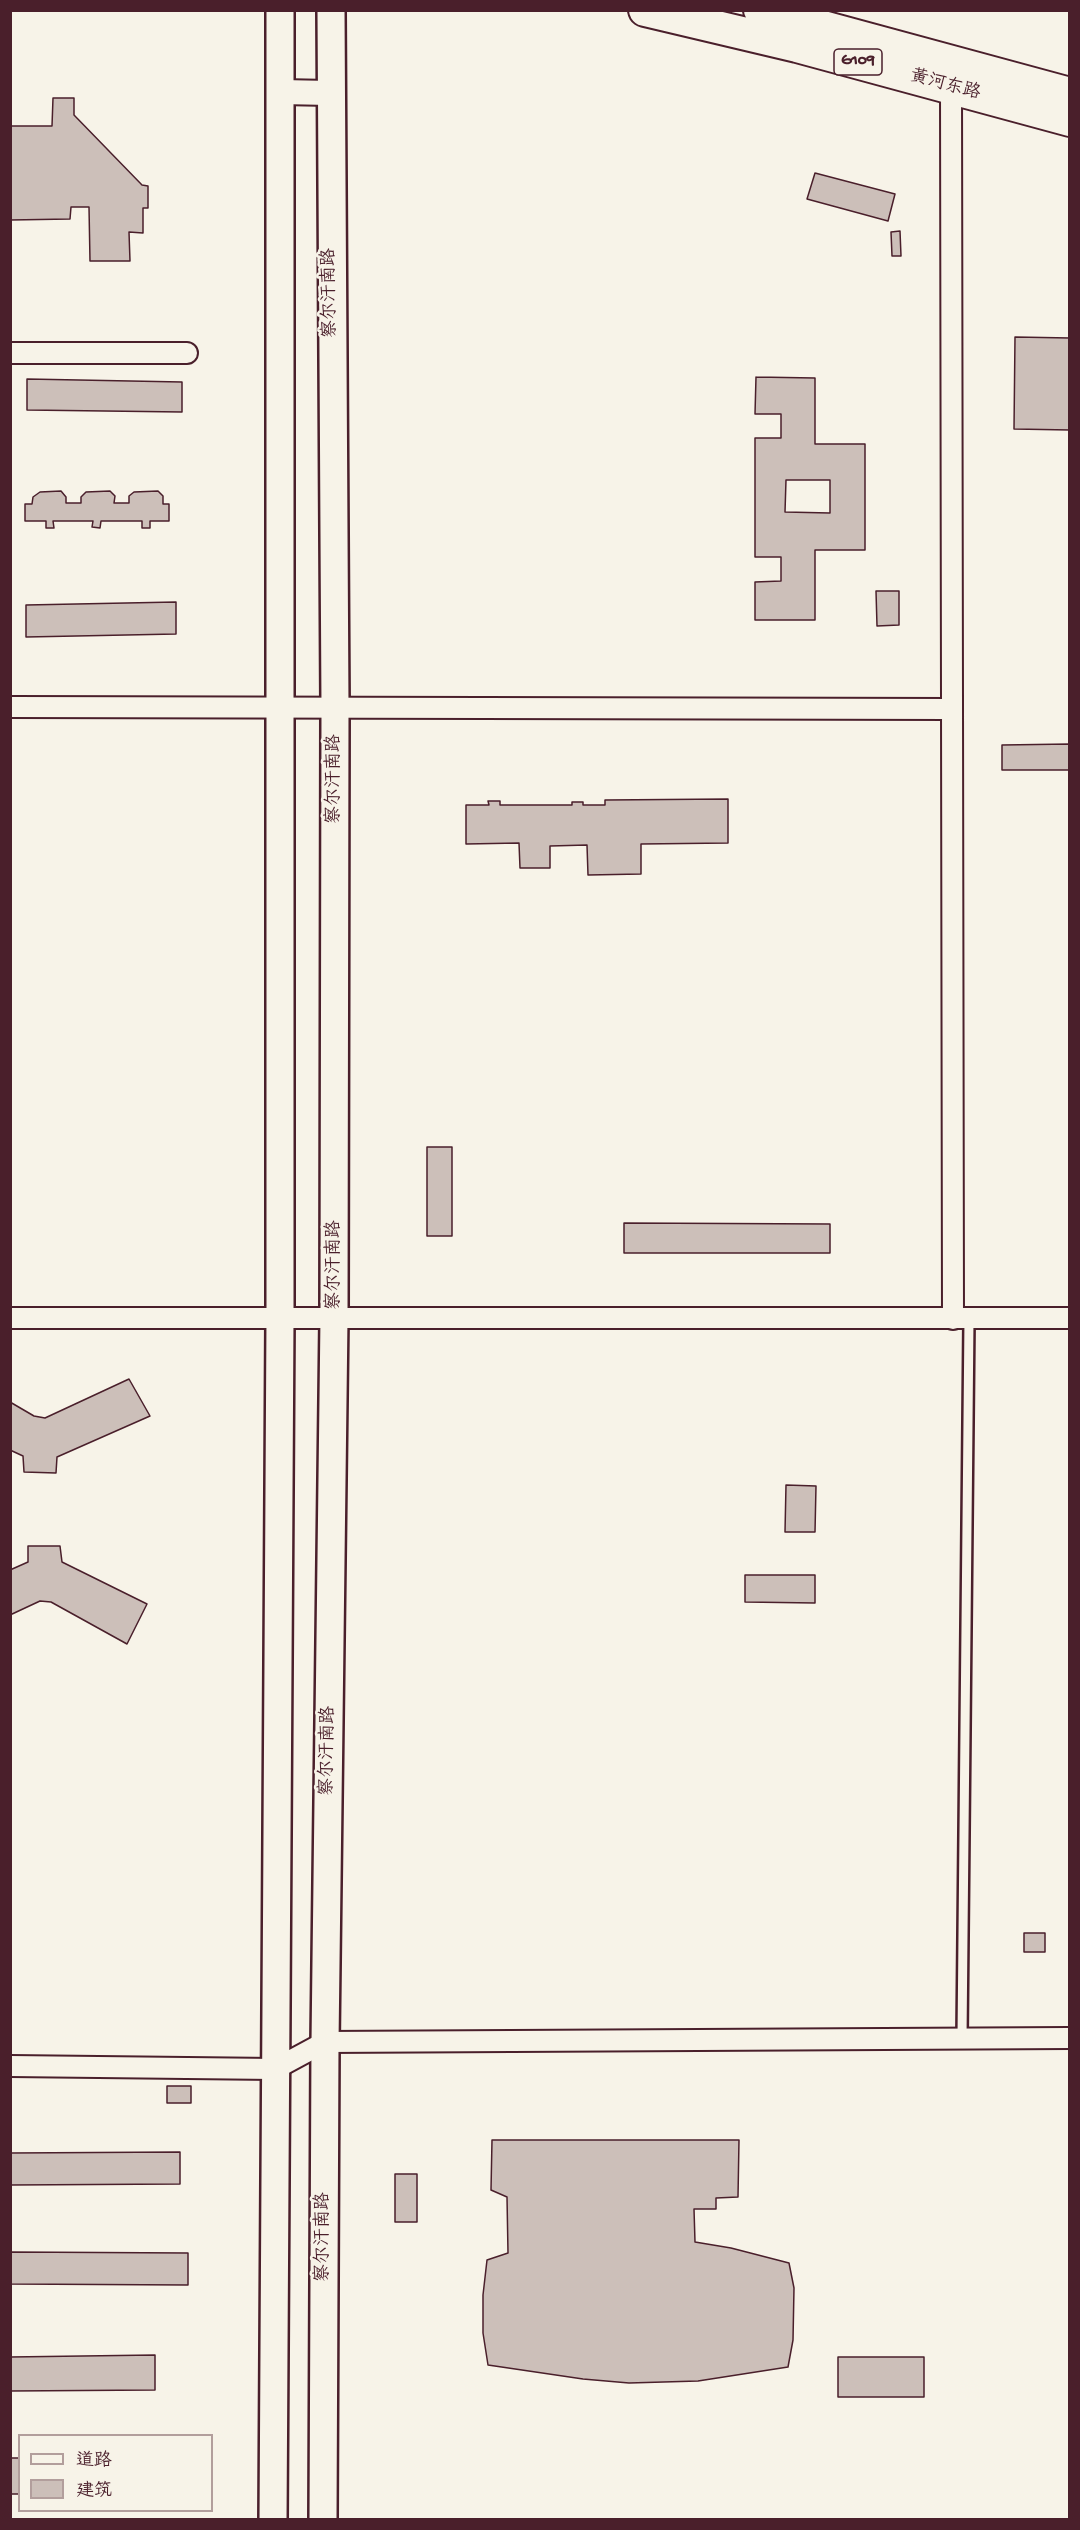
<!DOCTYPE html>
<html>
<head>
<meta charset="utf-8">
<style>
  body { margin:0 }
  #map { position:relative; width:1080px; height:2530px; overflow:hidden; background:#f7f3e8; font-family:"Gochi Hand","LXGW WenKai TC",sans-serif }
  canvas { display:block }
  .frame { position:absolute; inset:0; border:12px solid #4a1f2b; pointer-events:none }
  .legend { position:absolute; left:18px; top:2434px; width:195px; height:78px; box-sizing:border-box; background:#f7f3e8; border:2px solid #b29e9c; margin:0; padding:8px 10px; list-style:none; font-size:18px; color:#4a1f2b }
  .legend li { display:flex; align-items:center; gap:12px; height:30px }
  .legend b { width:30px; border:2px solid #b29e9c }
</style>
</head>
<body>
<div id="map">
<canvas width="1080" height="2530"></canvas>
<div class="frame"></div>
<ul class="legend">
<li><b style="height:8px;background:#f7f3e8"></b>道路</li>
<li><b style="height:16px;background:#ccbfb9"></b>建筑</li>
</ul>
</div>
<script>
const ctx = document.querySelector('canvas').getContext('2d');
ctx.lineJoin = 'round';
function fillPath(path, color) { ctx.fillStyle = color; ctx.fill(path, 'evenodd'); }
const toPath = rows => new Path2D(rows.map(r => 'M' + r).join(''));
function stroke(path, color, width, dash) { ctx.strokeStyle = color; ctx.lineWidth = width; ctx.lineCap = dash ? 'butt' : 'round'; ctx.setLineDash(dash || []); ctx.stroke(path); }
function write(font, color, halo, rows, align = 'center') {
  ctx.font = font + ' "Gochi Hand","LXGW WenKai TC",sans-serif'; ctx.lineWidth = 5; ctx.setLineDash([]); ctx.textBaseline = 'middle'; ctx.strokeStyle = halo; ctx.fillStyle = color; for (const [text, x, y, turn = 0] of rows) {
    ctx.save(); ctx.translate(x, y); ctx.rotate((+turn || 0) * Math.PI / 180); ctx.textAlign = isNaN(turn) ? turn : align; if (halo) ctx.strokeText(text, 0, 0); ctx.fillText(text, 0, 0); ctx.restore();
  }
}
const building = toPath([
  [53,98,74,98,74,115,142,185,148,186,148,208,143,208,143,233,129,232,130,261,90,261,89,207,71,207,70,219,10,220,10,126,52,126,53,98],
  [815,173,895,194,888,221,807,199,815,173],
  [900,231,901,256,892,256,891,232,900,231],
  [1015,337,1070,338,1070,430,1014,429,1015,337],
  [756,377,815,378,815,444,865,444,865,550,815,550,815,620,755,620,755,582,781,581,781,557,755,557,755,438,781,438,781,414,755,414,756,377],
  [786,480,830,480,830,513,785,512,786,480],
  [27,379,182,382,182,412,27,410,27,379],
  [61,491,66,497,66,503,81,503,81,497,86,492,110,491,115,496,114,503,129,503,129,496,134,492,158,491,163,496,163,504,169,504,169,521,150,521,150,528,142,528,142,521,101,521,100,528,92,527,93,521,53,521,54,528,46,528,46,521,25,521,25,504,32,504,33,497,40,492,61,491],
  [876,591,899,591,899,625,877,626,876,591],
  [176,602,176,634,26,637,26,605,176,602],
  [1070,744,1070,770,1002,770,1002,745,1070,744],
  [728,799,728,843,641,844,641,874,588,875,587,845,550,846,550,868,520,868,519,843,466,844,466,805,489,805,488,801,500,801,500,805,572,805,572,802,583,802,583,805,605,805,605,800,728,799],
  [427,1147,452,1147,452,1236,427,1236,427,1147],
  [624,1223,830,1224,830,1253,624,1253,624,1223],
  [129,1379,150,1416,57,1457,56,1473,24,1472,23,1456,10,1450,10,1402,34,1416,45,1418,129,1379],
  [786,1485,816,1486,815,1532,785,1532,786,1485],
  [28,1546,60,1546,62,1562,147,1604,127,1644,51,1602,40,1601,10,1615,10,1570,28,1562,28,1546],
  [745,1575,815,1575,815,1603,745,1602,745,1575],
  [1024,1933,1045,1933,1045,1952,1024,1952,1024,1933],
  [167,2086,191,2086,191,2103,167,2103,167,2086],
  [492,2140,739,2140,738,2197,716,2198,716,2209,694,2209,695,2242,731,2248,789,2263,794,2288,793,2340,788,2367,698,2381,629,2383,583,2379,488,2365,483,2333,483,2295,487,2260,508,2253,507,2197,491,2190,492,2140],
  [180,2152,180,2184,10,2185,10,2153,180,2152],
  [395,2174,417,2174,417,2222,395,2222,395,2174],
  [10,2252,188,2253,188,2285,10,2284,10,2252],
  [155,2355,155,2390,10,2391,10,2357,155,2355],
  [838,2357,924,2357,924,2397,838,2397,838,2357],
  [10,2458,20,2458,20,2494,10,2494,10,2458]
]);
const service = toPath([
  [962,2038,969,1319]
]);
const minor = toPath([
  [951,87,953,1319],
  [10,353,187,353],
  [10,707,952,709],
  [10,1318,1070,1318],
  [10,2066,275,2069,325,2042,1070,2038]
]);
const tertiary = toPath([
  [281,92,330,93]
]);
const secondary = toPath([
  [273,2520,280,1318,280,10],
  [323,2520,325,2042,334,1318,335,707,331,10]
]);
const trunk = toPath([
  [645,10,797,46,1070,120],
  [760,10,1070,94]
]);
const shields = [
  [858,62,48]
];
const shieldNames = [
  ["G109",858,62]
];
const streetNames = [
  ["黄河东路",945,86,15],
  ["察尔汗南路",331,293,-91],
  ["察尔汗南路",335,779,-90],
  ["察尔汗南路",335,1265,-90],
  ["察尔汗南路",329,1751,-89],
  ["察尔汗南路",324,2237,-90]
];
fillPath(building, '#ccbfb9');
stroke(building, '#4a1f2b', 1.5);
stroke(service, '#4a1f2b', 14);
stroke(minor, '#4a1f2b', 24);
stroke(tertiary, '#4a1f2b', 28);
stroke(secondary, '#4a1f2b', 32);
stroke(trunk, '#4a1f2b', 36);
stroke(service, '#f7f3e8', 9);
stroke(minor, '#f7f3e8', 20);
stroke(tertiary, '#f7f3e8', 24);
stroke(secondary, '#f7f3e8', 27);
stroke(trunk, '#f7f3e8', 32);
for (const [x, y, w] of shields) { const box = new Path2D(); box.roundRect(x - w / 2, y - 13, w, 26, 4.5); ctx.fillStyle = '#f7f3e8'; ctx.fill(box); stroke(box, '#4a1f2b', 1.5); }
write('bold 16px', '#4a1f2b', null, shieldNames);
write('18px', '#4a1f2b', '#f7f3e8', streetNames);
</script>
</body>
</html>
